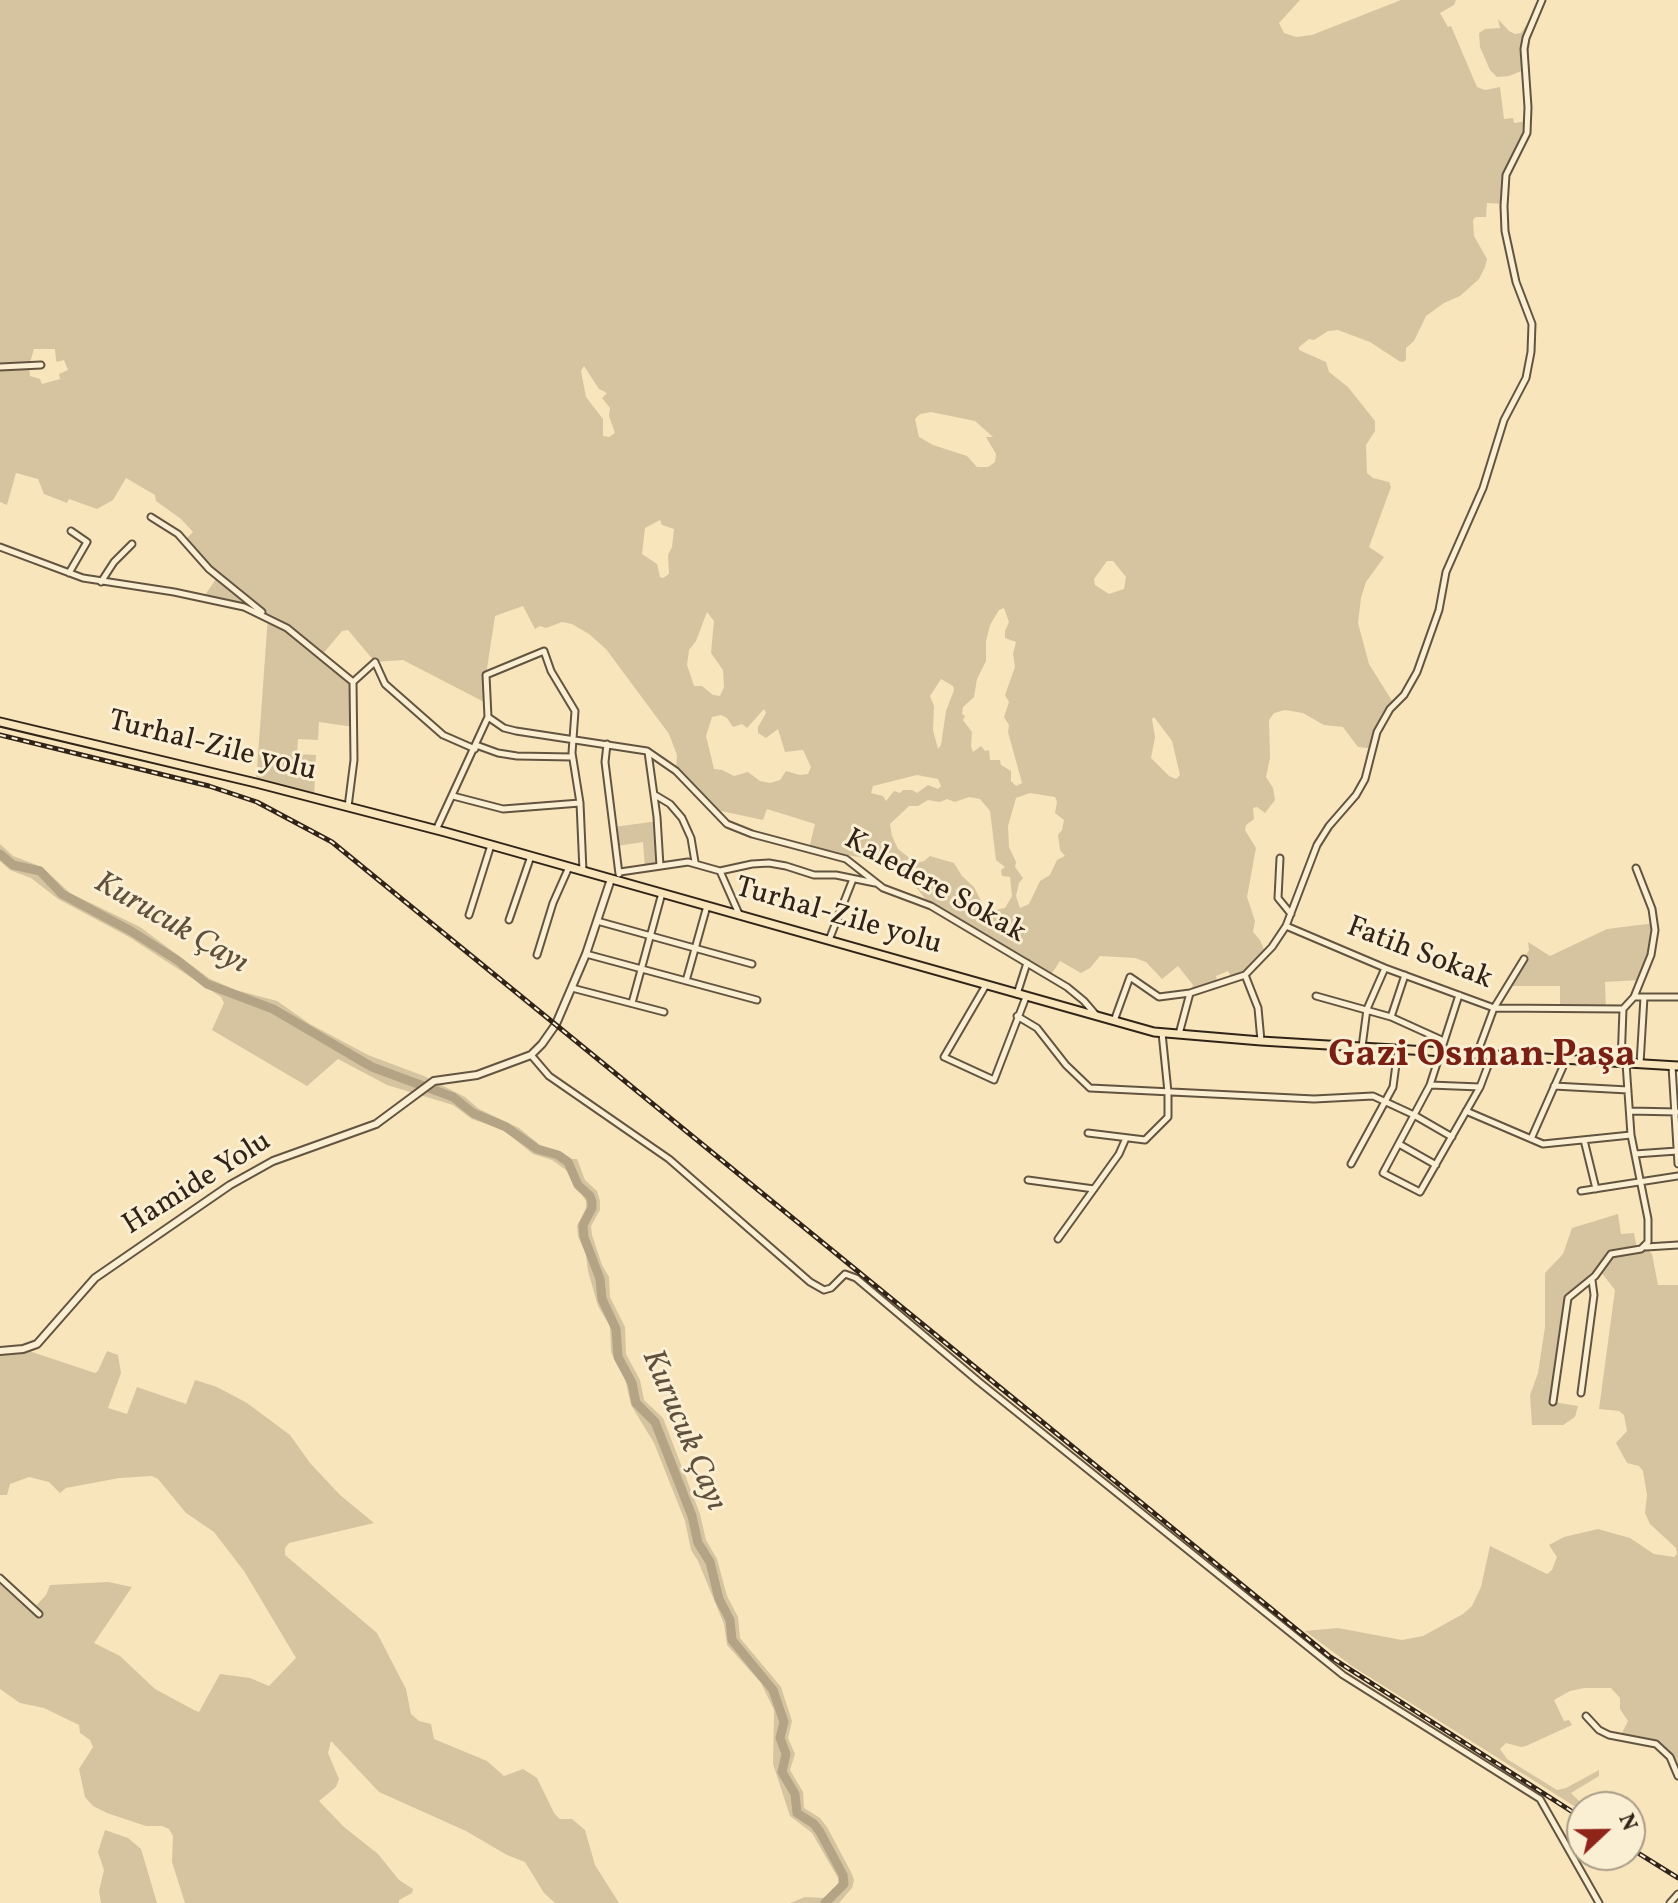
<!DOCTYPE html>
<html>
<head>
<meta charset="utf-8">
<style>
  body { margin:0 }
  #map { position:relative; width:1678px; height:1903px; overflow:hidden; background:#f8e5bc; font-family:Vollkorn,serif }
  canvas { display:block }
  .north { position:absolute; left:1566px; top:1791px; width:80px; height:80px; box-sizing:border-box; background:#faeed3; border:2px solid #aa9d88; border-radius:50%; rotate:68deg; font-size:22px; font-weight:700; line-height:32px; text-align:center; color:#312317 }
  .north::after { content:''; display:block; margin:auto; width:28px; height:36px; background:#8f2418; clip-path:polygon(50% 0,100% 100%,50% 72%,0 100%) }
</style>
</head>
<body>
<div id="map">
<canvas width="1678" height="1903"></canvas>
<div class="north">N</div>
</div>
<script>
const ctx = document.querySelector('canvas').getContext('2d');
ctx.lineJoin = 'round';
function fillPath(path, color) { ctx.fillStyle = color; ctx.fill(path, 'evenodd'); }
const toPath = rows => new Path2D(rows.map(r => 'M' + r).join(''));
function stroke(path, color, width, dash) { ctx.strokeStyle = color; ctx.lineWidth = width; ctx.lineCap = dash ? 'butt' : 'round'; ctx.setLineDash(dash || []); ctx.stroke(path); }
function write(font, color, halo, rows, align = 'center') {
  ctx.font = font + ' Vollkorn,serif'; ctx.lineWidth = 6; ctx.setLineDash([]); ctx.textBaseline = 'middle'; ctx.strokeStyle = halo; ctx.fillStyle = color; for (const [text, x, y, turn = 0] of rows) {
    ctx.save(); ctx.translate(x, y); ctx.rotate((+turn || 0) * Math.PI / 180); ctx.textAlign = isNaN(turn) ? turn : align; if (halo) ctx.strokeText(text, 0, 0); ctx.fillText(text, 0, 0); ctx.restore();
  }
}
const green = toPath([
  [0,0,1300,0,1279,23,1284,33,1296,37,1312,35,1401,0,1456,0,1454,5,1440,13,1448,27,1451,26,1477,87,1485,90,1500,87,1504,119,1513,118,1514,123,1528,121,1527,133,1508,169,1504,204,1487,203,1486,217,1476,217,1473,220,1474,236,1487,259,1485,267,1479,279,1460,296,1444,303,1426,316,1414,341,1406,348,1406,360,1403,362,1399,361,1370,342,1338,330,1328,331,1314,340,1309,339,1299,347,1299,350,1326,362,1329,372,1348,387,1375,421,1375,431,1366,445,1367,473,1373,478,1389,482,1391,487,1369,547,1384,557,1366,582,1361,598,1358,623,1369,664,1394,704,1371,747,1367,748,1358,747,1343,727,1324,725,1303,713,1285,710,1274,713,1269,720,1270,758,1266,777,1273,788,1275,800,1265,813,1257,807,1253,808,1254,819,1246,825,1245,830,1256,848,1247,897,1255,921,1253,932,1260,940,1266,954,1254,967,1233,980,1228,971,1216,976,1218,985,1190,993,1193,985,1178,966,1162,979,1146,962,1135,958,1100,956,1090,968,1081,973,1060,961,1050,976,931,906,897,863,809,849,815,824,767,809,763,820,712,809,676,771,677,755,669,734,606,649,589,634,572,624,562,622,546,628,540,626,535,629,523,606,495,616,486,675,488,704,403,660,375,662,348,630,342,631,322,655,353,682,354,727,319,722,318,740,298,739,297,754,316,755,314,798,256,783,268,616,253,610,203,598,218,576,185,540,193,532,181,519,156,501,155,495,126,478,113,500,97,509,69,499,67,503,44,494,38,479,16,473,7,505,0,502],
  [34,349,55,349,56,360,57,362,64,360,68,370,59,374,60,379,42,384,40,379,30,376,29,366],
  [584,366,599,389,607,393,602,398,610,408,609,416,615,433,609,437,603,436,603,419,586,397,581,371],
  [931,412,975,421,993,437,986,437,996,454,995,462,988,467,977,467,967,456,933,445,919,437,915,419,920,414],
  [660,520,662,525,674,529,672,547,668,555,669,574,663,578,660,577,657,564,642,554,645,528],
  [1107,561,1113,561,1126,577,1124,589,1109,594,1095,585,1094,579],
  [1004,608,1009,622,1005,631,1005,638,1016,642,1013,654,1015,667,1005,695,1009,702,1004,717,1009,725,1008,732,1022,783,1016,786,1011,781,1011,771,1001,765,1000,760,990,760,989,750,985,751,981,746,973,752,971,746,972,732,963,720,965,716,962,714,963,707,974,697,977,679,986,661,986,641,990,625,999,610],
  [707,612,714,621,711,653,723,670,724,687,720,696,713,695,702,686,694,686,687,665,689,650,696,641],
  [941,679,953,686,954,690,946,711,941,745,938,749,933,730,934,706,930,696],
  [764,709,766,713,758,727,758,733,766,738,778,729,785,752,803,750,811,767,808,774,800,775,786,771,780,780,770,783,760,781,748,772,734,776,722,770,714,769,706,736,712,717,721,715,727,718,733,727,742,724,747,728],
  [1154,717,1172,741,1180,775,1176,779,1169,776,1151,758,1155,737,1152,719],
  [917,775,938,779,941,786,938,789,928,785,917,793,912,790,903,790,900,793,894,791,886,801,883,796,871,793,873,786],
  [1030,793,1055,797,1057,802,1055,813,1064,820,1062,830,1058,835,1060,850,1065,856,1057,860,1050,875,1040,881,1029,904,1020,908,1016,896,1019,883,1023,878,1015,867,1016,862,1009,847,1008,826,1016,798],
  [969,797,980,799,990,811,996,860,1005,867,1001,870,1002,876,1010,877,1012,896,1005,908,995,910,984,907,974,887,962,876,954,863,930,856,924,861,916,863,898,849,892,836,890,824,909,806,918,806,928,800,940,802,947,799,955,802],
  [1540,4,1531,31,1526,81,1524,70,1509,76,1497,77,1490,70,1480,47,1479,33,1485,29,1500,28,1498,19,1509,31,1515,34,1521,33],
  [658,821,660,866,645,868,643,842,617,846,614,827],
  [0,844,13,856,42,867,70,893,140,927,210,979,236,990,277,1001,310,1024,368,1055,424,1076,465,1097,479,1109,519,1128,540,1145,559,1152,570,1159,577,1159,585,1180,597,1191,600,1201,600,1210,591,1226,592,1235,602,1265,609,1277,610,1297,625,1327,626,1354,640,1380,644,1400,663,1418,700,1514,706,1540,717,1559,727,1596,738,1617,740,1638,781,1687,792,1721,788,1738,795,1754,790,1770,803,1792,804,1808,820,1818,827,1827,851,1872,854,1880,852,1888,839,1903,790,1903,805,1897,823,1898,829,1895,838,1885,838,1878,812,1833,790,1816,773,1764,774,1710,761,1683,727,1645,724,1624,698,1561,691,1550,685,1521,654,1443,631,1405,625,1379,611,1352,610,1326,598,1306,588,1271,586,1255,578,1236,577,1226,586,1208,586,1201,566,1170,552,1160,533,1154,503,1130,472,1119,453,1105,387,1085,338,1059,307,1086,212,1030,224,1003,221,997,129,937,58,899,31,878,10,870,0,861],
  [1655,923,1654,942,1640,980,1605,982,1606,1009,1560,1008,1560,986,1508,986,1529,950,1528,942,1550,956,1607,929],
  [1618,1214,1621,1234,1634,1233,1637,1249,1645,1247,1652,1254,1658,1285,1678,1285,1678,1776,1661,1747,1620,1737,1628,1721,1620,1709,1620,1698,1611,1688,1584,1688,1570,1691,1554,1700,1564,1721,1569,1720,1572,1725,1526,1746,1521,1747,1506,1743,1500,1749,1507,1759,1557,1790,1566,1788,1599,1770,1599,1776,1571,1793,1585,1807,1582,1807,1582,1811,1352,1666,1305,1631,1338,1628,1402,1640,1423,1636,1463,1614,1472,1606,1481,1587,1490,1546,1547,1574,1552,1570,1557,1557,1549,1545,1564,1537,1598,1529,1630,1538,1654,1554,1674,1557,1677,1554,1676,1548,1650,1524,1645,1513,1647,1495,1643,1471,1639,1466,1627,1463,1616,1443,1627,1431,1624,1415,1619,1411,1599,1409,1615,1290,1600,1271,1570,1295,1553,1402,1578,1406,1575,1417,1563,1425,1532,1425,1530,1395,1538,1373,1545,1327,1545,1273,1563,1254,1572,1228],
  [23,1349,95,1373,98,1371,107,1351,118,1355,121,1373,108,1408,127,1414,137,1387,186,1404,195,1380,217,1387,247,1403,290,1435,310,1463,340,1495,374,1523,289,1543,285,1548,285,1555,377,1633,406,1689,411,1714,419,1721,431,1724,434,1739,487,1761,504,1776,523,1769,537,1778,554,1813,560,1819,572,1819,585,1830,595,1865,619,1903,555,1903,544,1893,525,1862,507,1855,466,1831,379,1792,331,1741,328,1753,339,1779,336,1787,319,1801,344,1827,378,1854,399,1880,413,1889,412,1893,399,1900,399,1903,185,1903,172,1862,173,1836,169,1829,162,1826,146,1826,107,1813,93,1806,85,1797,79,1769,93,1747,90,1740,80,1733,79,1725,44,1708,20,1703,0,1689,0,1578,33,1609,46,1595,50,1585,108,1582,132,1587,94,1643,120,1656,155,1689,194,1710,199,1712,220,1674,250,1678,269,1686,296,1658,244,1571,214,1532,186,1513,158,1479,152,1476,119,1478,66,1488,60,1493,49,1482,29,1477,10,1484,7,1495,0,1495,0,1351],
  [105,1830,128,1838,141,1849,157,1903,101,1903,99,1891,104,1870,98,1852]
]);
const river = toPath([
  [0,854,13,865,40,871,62,894,131,931,177,960,207,984,273,1009,372,1067,453,1097,473,1113,506,1127,537,1149,558,1155,568,1162,578,1185,590,1196,592,1202,592,1208,583,1225,584,1237,600,1279,602,1299,616,1329,618,1357,632,1383,636,1403,655,1422,692,1516,698,1543,710,1562,719,1599,730,1620,732,1640,773,1690,784,1722,780,1738,786,1754,782,1772,795,1794,797,1813,814,1824,820,1832,843,1875,844,1884,825,1903]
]);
const minor = toPath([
  [0,367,41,365],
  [151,517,178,534,209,569,262,612],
  [0,547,83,578,174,592,244,607,287,628,353,682,354,760,348,807],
  [69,573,87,542,71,531],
  [101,582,114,562,132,544],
  [353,682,375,662,385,684,443,735,475,749],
  [488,717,504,728,516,731,647,751,676,771,727,824,752,834,846,859,883,888,931,906,1067,987,1084,1001,1096,1015],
  [607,744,605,762,619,874],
  [476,745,498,753,517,756,572,757],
  [648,752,657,817,660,866],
  [655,795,670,804,682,818,691,838,695,862],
  [453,796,503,809,580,803],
  [436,830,488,717,486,675,544,651,551,671,575,711,572,753,580,803,583,871],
  [1280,858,1278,898,1291,914],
  [720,871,752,864,769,863,786,866,814,875,836,875,875,883],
  [620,872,688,862,720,871,739,914],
  [469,915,491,845],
  [509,920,531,856],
  [597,921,752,964],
  [1286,926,1385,968,1494,1008,1623,1009,1634,997,1678,997],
  [829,940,853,879],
  [586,954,757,1000],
  [537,955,553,903,569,867],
  [1245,975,1258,1008,1261,1041],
  [686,981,707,906],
  [986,985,944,1057,994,1080,1026,997],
  [572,988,664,1012],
  [1017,994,1027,963],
  [1316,996,1391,1017,1444,1041],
  [1634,997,1651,955,1655,930,1652,909,1636,868],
  [632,1003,662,893],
  [1017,1016,1037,1028,1066,1065,1090,1088,1314,1099,1373,1096,1414,1115,1452,1137],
  [1391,1017,1405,975],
  [1114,1021,1130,977,1159,997,1190,993],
  [1179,1034,1190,993,1245,975,1272,947,1286,926,1317,845,1329,826,1356,795,1365,779,1377,732,1390,709,1404,695,1417,672,1439,610,1446,572,1483,488,1504,420,1526,378,1531,352,1532,324,1516,282,1505,231,1504,206,1506,175,1527,133,1528,107,1524,49,1526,38,1542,0],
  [1362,1047,1367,1009,1385,968],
  [1477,1054,1494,1008,1524,959],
  [531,1055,549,1076,669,1159,810,1282,824,1290,831,1288,845,1274,856,1278,978,1381,1343,1675,1540,1799,1599,1903],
  [1621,1063,1623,1009],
  [1640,1064,1644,997],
  [1672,1066,1678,1164],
  [1430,1085,1459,995],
  [1554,1086,1628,1090],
  [1480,1087,1430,1085,1383,1173,1420,1192,1480,1087,1492,1055],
  [1466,1111,1543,1144,1631,1135],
  [1630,1111,1677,1112],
  [1088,1133,1145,1140,1168,1117,1168,1092,1162,1033],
  [1531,1139,1566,1060],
  [1584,1140,1596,1189],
  [1399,1144,1436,1165],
  [1635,1154,1677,1151],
  [1351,1164,1393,1087,1398,1049],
  [1028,1180,1094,1189],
  [1581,1191,1678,1176],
  [1058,1239,1119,1154,1126,1138],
  [1646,1247,1678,1245],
  [1581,1393,1594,1295,1592,1280],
  [1553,1402,1568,1298,1595,1276,1611,1254,1641,1249,1648,1242,1648,1219,1631,1135,1626,1063],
  [0,1578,39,1614],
  [1586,1716,1599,1730,1609,1735,1656,1744,1670,1757,1678,1776],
  [1670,1903,1678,1894]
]);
const tertiary = toPath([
  [0,1351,23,1349,37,1344,95,1278,230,1185,273,1161,376,1124,434,1081,477,1075,531,1055,542,1044,556,1024,586,954,611,879]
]);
const primary = toPath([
  [0,722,256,783,445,832,1154,1032,1261,1041,1678,1066]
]);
const rail = toPath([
  [0,735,209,786,257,802,332,842,1329,1656,1582,1818],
  [1630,1848,1678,1878]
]);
const streetNames = [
  ["Turhal-Zile yolu",212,748,14],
  ["Kaledere Sokak",934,888,29],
  ["Turhal-Zile yolu",838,918,16],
  ["Fatih Sokak",1419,955,21],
  ["Hamide Yolu",198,1185,-32]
];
const waterNames = [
  ["Kurucuk Çayı",170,925,30],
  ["Kurucuk Çayı",682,1431,67]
];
const districtNames = [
  ["Gazi Osman Paşa",1482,1058]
];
fillPath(green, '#d6c4a0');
stroke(river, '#b4a384', 9);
stroke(minor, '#635440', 9);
stroke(tertiary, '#635440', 10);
stroke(primary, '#312317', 11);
stroke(minor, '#faeed3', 5);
stroke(tertiary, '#faeed3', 6);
stroke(primary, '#f8e5bc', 7);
stroke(rail, '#312317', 5);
stroke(rail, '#faeed3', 2, [6]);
write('30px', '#312317', '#faeed3', streetNames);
write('italic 32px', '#5f503d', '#faeed3', waterNames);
write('bold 38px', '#7a1f14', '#faeed3', districtNames);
</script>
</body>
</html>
